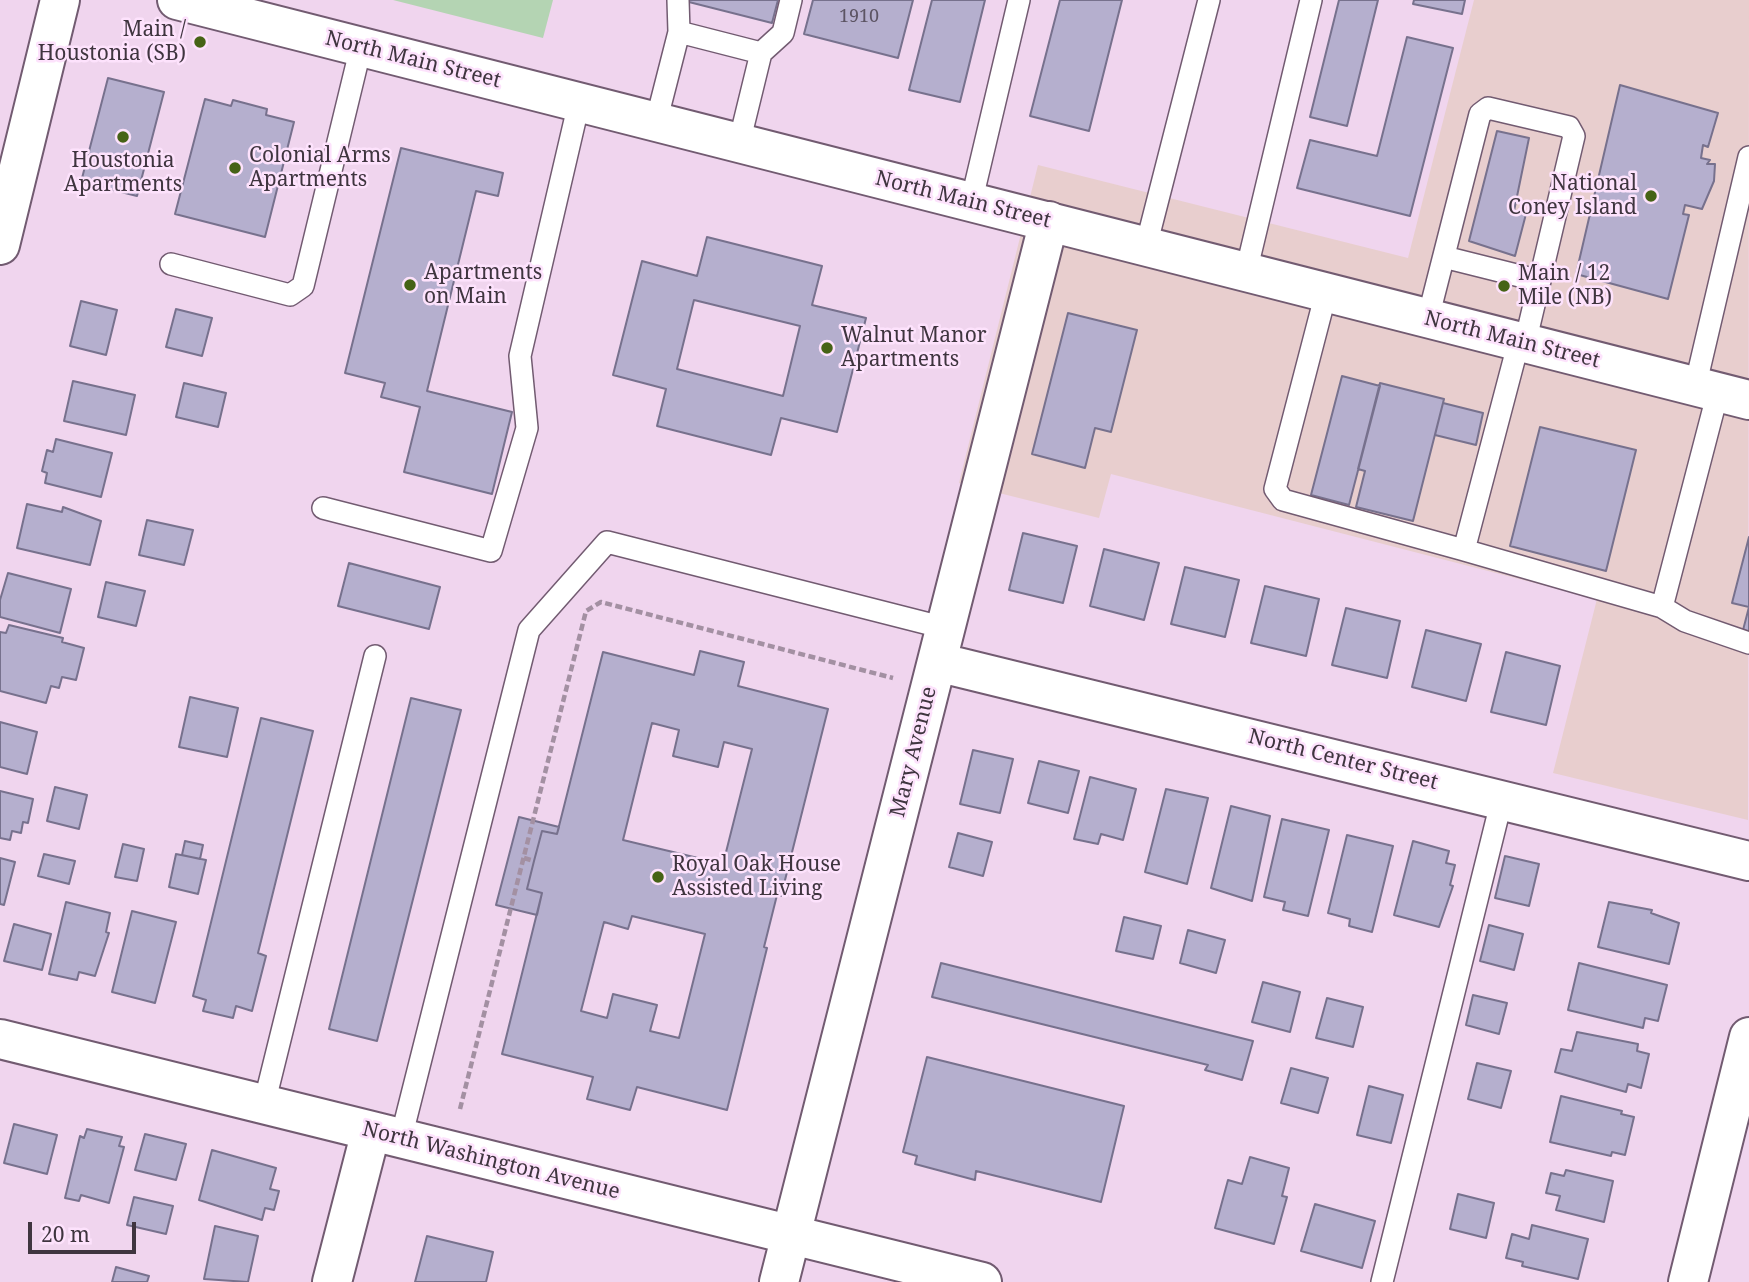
<!DOCTYPE html>
<html>
<head>
<meta charset="utf-8">
<style>
  body { margin:0 }
  #map { position:relative; width:1749px; height:1282px; overflow:hidden; background:#f0d5ee; font-family:"Noto Serif",serif }
  canvas { display:block }
  .scale { position:absolute; left:28px; top:1222px; width:108px; height:32px; box-sizing:border-box; border:4px solid #3f353f; border-top:0; padding-left:9px; font-size:21px; line-height:24px; white-space:nowrap; color:#3f353f; -webkit-text-stroke:5px #fde2fc; paint-order:stroke }
</style>
</head>
<body>
<div id="map">
<canvas width="1749" height="1282"></canvas>
<div class="scale">20 m</div>
</div>
<script>
const ctx = document.querySelector('canvas').getContext('2d');
ctx.lineJoin = 'round';
function fillPath(path, color) { ctx.fillStyle = color; ctx.fill(path, 'evenodd'); }
const toPath = rows => new Path2D(rows.map(r => 'M' + r).join(''));
function stroke(path, color, width, dash) { ctx.strokeStyle = color; ctx.lineWidth = width; ctx.lineCap = dash ? 'butt' : 'round'; ctx.setLineDash(dash || []); ctx.stroke(path); }
function write(font, color, halo, rows, align = 'center') {
  ctx.font = font + ' "Noto Serif",serif'; ctx.lineWidth = 5; ctx.setLineDash([]); ctx.textBaseline = 'middle'; ctx.strokeStyle = halo; ctx.fillStyle = color; for (const [text, x, y, turn = 0] of rows) {
    ctx.save(); ctx.translate(x, y); ctx.rotate((+turn || 0) * Math.PI / 180); ctx.textAlign = isNaN(turn) ? turn : align; if (halo) ctx.strokeText(text, 0, 0); ctx.fillText(text, 0, 0); ctx.restore();
  }
}
const commercial = toPath([
  [1474,0,1749,0,1748,820,1553,773,1597,599,1111,474,1099,518,959,483,1038,165,1408,258]
]);
const green = toPath([
  [393,0,553,0,543,38]
]);
const building = toPath([
  [681,0,778,0,772,23,681,0],
  [813,0,913,0,898,58,804,34,813,0],
  [932,0,985,0,960,102,909,90,932,0],
  [1060,0,1122,0,1089,131,1030,116,1060,0],
  [1339,0,1378,0,1347,126,1310,117,1339,0],
  [1414,0,1465,0,1462,14,1413,4,1414,0],
  [1407,37,1453,48,1410,216,1297,188,1310,140,1377,156,1407,37],
  [108,78,164,92,137,196,81,182,108,78],
  [1620,85,1718,113,1708,147,1703,145,1701,158,1710,160,1707,164,1715,164,1714,181,1702,209,1685,205,1683,214,1689,215,1668,299,1576,274,1620,85],
  [205,99,231,106,233,100,267,109,266,115,294,122,265,237,175,214,205,99],
  [1497,131,1529,138,1514,211,1526,214,1515,256,1469,241,1497,131],
  [401,148,503,173,498,196,476,191,427,391,512,412,492,494,404,472,420,407,381,397,385,383,345,373,401,148],
  [707,237,822,266,812,305,866,318,837,432,781,418,771,455,657,426,666,389,613,375,642,261,697,276,707,237],
  [694,300,800,326,783,396,677,369,694,300],
  [81,301,117,310,106,355,70,346,81,301],
  [176,309,212,318,202,356,166,347,176,309],
  [1068,313,1137,330,1111,432,1095,428,1085,468,1032,454,1068,313],
  [1342,376,1380,386,1349,505,1311,495,1342,376],
  [73,381,135,395,126,435,64,421,73,381],
  [184,383,226,393,218,427,176,417,184,383],
  [1380,383,1444,399,1413,521,1356,507,1365,471,1358,469,1380,383],
  [1443,403,1483,413,1476,445,1435,435,1443,403],
  [1540,427,1636,450,1606,571,1510,546,1540,427],
  [56,439,112,453,101,497,45,483,47,473,42,471,47,450,53,452,56,439],
  [27,504,62,512,63,507,101,521,90,565,17,548,27,504],
  [147,520,193,530,184,565,139,555,147,520],
  [1023,533,1077,546,1063,603,1009,590,1023,533],
  [1749,537,1749,636,1742,634,1749,607,1732,603,1749,537],
  [1104,549,1159,563,1144,620,1090,606,1104,549],
  [349,563,440,587,429,629,338,606,349,563],
  [1185,567,1239,580,1225,637,1171,624,1185,567],
  [8,573,71,589,60,633,0,617,0,600,8,573],
  [106,582,145,591,136,626,98,617,106,582],
  [1265,586,1319,599,1306,656,1251,643,1265,586],
  [1346,608,1400,621,1387,678,1332,665,1346,608],
  [9,625,63,638,62,642,84,648,76,680,62,677,59,688,51,686,46,703,0,691,0,632,6,633,9,625],
  [1426,630,1481,644,1466,701,1412,687,1426,630],
  [700,651,744,662,738,686,828,709,781,896,777,895,764,947,767,948,727,1110,637,1087,630,1110,587,1099,593,1077,502,1054,542,893,527,889,534,861,542,831,557,834,603,652,694,675,700,651],
  [652,723,679,730,673,756,718,767,724,742,752,749,723,864,623,840,652,723],
  [632,916,705,934,679,1038,650,1031,657,1005,613,994,607,1018,581,1011,604,922,628,929,632,916],
  [1506,652,1560,666,1546,725,1491,712,1506,652],
  [190,697,238,708,227,757,179,747,190,697],
  [411,698,461,710,377,1041,329,1029,411,698],
  [261,718,313,731,258,953,266,956,252,1011,236,1006,233,1018,203,1011,206,1000,193,996,261,718],
  [0,722,37,732,27,774,0,767,0,722],
  [973,750,1013,759,1000,813,960,804,973,750],
  [1039,761,1079,771,1068,813,1028,803,1039,761],
  [1090,777,1136,789,1123,840,1101,834,1098,844,1074,839,1090,777],
  [55,787,87,795,79,829,47,821,55,787],
  [1166,789,1208,798,1187,884,1145,872,1166,789],
  [0,791,33,799,28,823,23,822,21,833,12,831,10,840,0,838,0,791],
  [1231,806,1270,816,1252,901,1211,888,1231,806],
  [519,817,559,827,557,834,542,831,534,861,527,889,542,893,537,915,496,905,519,817],
  [1282,819,1329,830,1308,916,1283,910,1285,902,1264,897,1282,819],
  [958,833,992,842,983,876,949,867,958,833],
  [1347,835,1393,846,1372,932,1349,926,1350,919,1328,913,1347,835],
  [185,841,203,845,200,859,182,855,185,841],
  [1413,841,1449,851,1446,863,1455,865,1450,885,1453,886,1439,927,1394,915,1413,841],
  [123,844,144,849,137,881,115,877,123,844],
  [44,854,75,861,69,884,38,876,44,854],
  [176,854,206,860,198,894,169,887,176,854],
  [1505,856,1539,864,1529,906,1495,898,1505,856],
  [0,858,15,862,4,905,0,904,0,858],
  [66,902,110,913,106,932,109,933,95,976,79,972,77,980,49,974,66,902],
  [1609,902,1652,910,1651,913,1679,923,1669,964,1598,947,1609,902],
  [132,911,176,922,155,1003,112,992,132,911],
  [1124,917,1161,926,1153,959,1116,951,1124,917],
  [14,924,51,934,42,970,4,961,14,924],
  [1489,925,1523,934,1514,970,1480,961,1489,925],
  [1188,930,1225,940,1216,973,1180,963,1188,930],
  [941,963,1253,1041,1242,1080,1205,1070,1208,1065,932,997,941,963],
  [1579,963,1667,985,1658,1021,1645,1018,1643,1028,1568,1010,1579,963],
  [1263,982,1300,992,1290,1032,1252,1022,1263,982],
  [1473,995,1507,1003,1499,1034,1466,1025,1473,995],
  [1327,998,1363,1007,1353,1047,1316,1038,1327,998],
  [1577,1032,1638,1044,1637,1051,1649,1054,1641,1088,1628,1084,1626,1092,1555,1072,1561,1049,1572,1051,1577,1032],
  [927,1057,1124,1106,1101,1202,976,1171,975,1180,915,1164,917,1156,903,1152,927,1057],
  [1477,1063,1511,1071,1501,1108,1468,1099,1477,1063],
  [1291,1068,1328,1078,1318,1113,1281,1103,1291,1068],
  [1369,1086,1403,1095,1391,1143,1357,1135,1369,1086],
  [1561,1096,1622,1111,1621,1114,1634,1117,1625,1155,1612,1152,1611,1156,1550,1142,1561,1096],
  [14,1124,57,1135,47,1174,4,1163,14,1124],
  [87,1129,122,1137,119,1146,124,1147,109,1203,81,1195,79,1201,65,1198,80,1136,84,1138,87,1129],
  [145,1134,186,1144,176,1180,135,1170,145,1134],
  [212,1150,276,1168,270,1189,279,1191,274,1210,265,1208,262,1220,199,1200,212,1150],
  [1250,1157,1289,1168,1282,1196,1287,1197,1274,1244,1215,1228,1228,1180,1242,1184,1250,1157],
  [1566,1170,1613,1181,1604,1222,1556,1210,1560,1196,1546,1193,1551,1173,1564,1176,1566,1170],
  [1458,1194,1494,1203,1486,1238,1450,1229,1458,1194],
  [134,1197,173,1206,166,1234,127,1225,134,1197],
  [1315,1204,1375,1221,1362,1268,1301,1251,1315,1204],
  [1532,1225,1588,1239,1578,1279,1522,1266,1523,1262,1506,1258,1512,1234,1529,1239,1532,1225],
  [215,1226,258,1236,248,1282,204,1279,215,1226],
  [427,1236,493,1252,486,1282,415,1282,427,1236],
  [116,1267,149,1276,147,1282,112,1282,116,1267]
]);
const path = toPath([
  [524,858,534,861],
  [460,1109,586,611,601,602,893,678]
]);
const lane = toPath([
  [679,32,761,53],
  [656,122,679,32,678,0],
  [739,143,761,53,783,33,791,0],
  [971,203,1019,0],
  [1146,246,1209,0],
  [1444,257,1540,281],
  [171,264,290,295,303,286,361,47],
  [1246,272,1311,0],
  [1326,293,1275,489,1283,500,1464,550],
  [1428,318,1480,114,1488,108,1569,127,1574,136,1525,343],
  [1519,341,1464,550,1662,607],
  [1695,387,1749,157],
  [1718,392,1662,607,1685,621,1749,643],
  [323,508,491,551,527,428,520,356,579,103],
  [264,1104,375,656],
  [401,1138,529,630,607,542,945,628],
  [1382,1282,1502,799]
]);
const street = toPath([
  [0,245,60,0],
  [937,662,1749,861],
  [0,1039,982,1282],
  [332,1282,371,1131],
  [779,1282,1049,221]
]);
const secondary = toPath([
  [177,0,1749,400],
  [1688,1282,1749,1037]
]);
const markers = [
  [200,42,7,"#466316"],
  [123,137,7,"#466316"],
  [235,168,7,"#466316"],
  [1651,196,7,"#466316"],
  [410,285,7,"#466316"],
  [1504,286,7,"#466316"],
  [827,348,7,"#466316"],
  [658,877,7,"#466316"]
];
const numberNames = [
  ["1910",859,17]
];
const poiNames = [
  ["Main /",186,30,"right"],
  ["Houstonia (SB)",186,54,"right"],
  ["Colonial Arms",249,156],
  ["Apartments",249,180],
  ["Houstonia",123,161,"center"],
  ["Apartments",123,185,"center"],
  ["National",1637,184,"right"],
  ["Coney Island",1637,208,"right"],
  ["Apartments",424,273],
  ["on Main",424,297],
  ["Main / 12",1518,274],
  ["Mile (NB)",1518,298],
  ["Walnut Manor",841,336],
  ["Apartments",841,360],
  ["Royal Oak House",672,865],
  ["Assisted Living",672,889]
];
const streetNames = [
  ["North Main Street",413,60,14],
  ["North Main Street",963,200,14],
  ["North Main Street",1512,340,14],
  ["Mary Avenue",914,752,-76],
  ["North Center Street",1343,760,14],
  ["North Washington Avenue",491,1161,14]
];
fillPath(commercial, '#e8cece');
fillPath(green, '#b4d4b3');
fillPath(building, '#b5afce');
stroke(building, '#77718d', 2);
stroke(lane, '#725b71', 24);
stroke(street, '#725b71', 42);
stroke(secondary, '#725b71', 42);
stroke(path, '#a390a2', 4.5, [7, 3.5]);
stroke(lane, '#fff', 21);
stroke(street, '#fff', 38);
stroke(secondary, '#fff', 38);
for (const [x, y, r, color] of markers) { const dot = new Path2D(); dot.arc(x, y, r, 0, 2 * Math.PI); ctx.fillStyle = color; ctx.fill(dot); stroke(dot, '#fde2fc', 2.5); }
write('18px', '#5c5463', null, numberNames);
write('21px', '#3f353f', '#fde2fc', poiNames, 'left');
write('21px', '#3f353f', '#fde2fc', streetNames);
</script>
</body>
</html>
